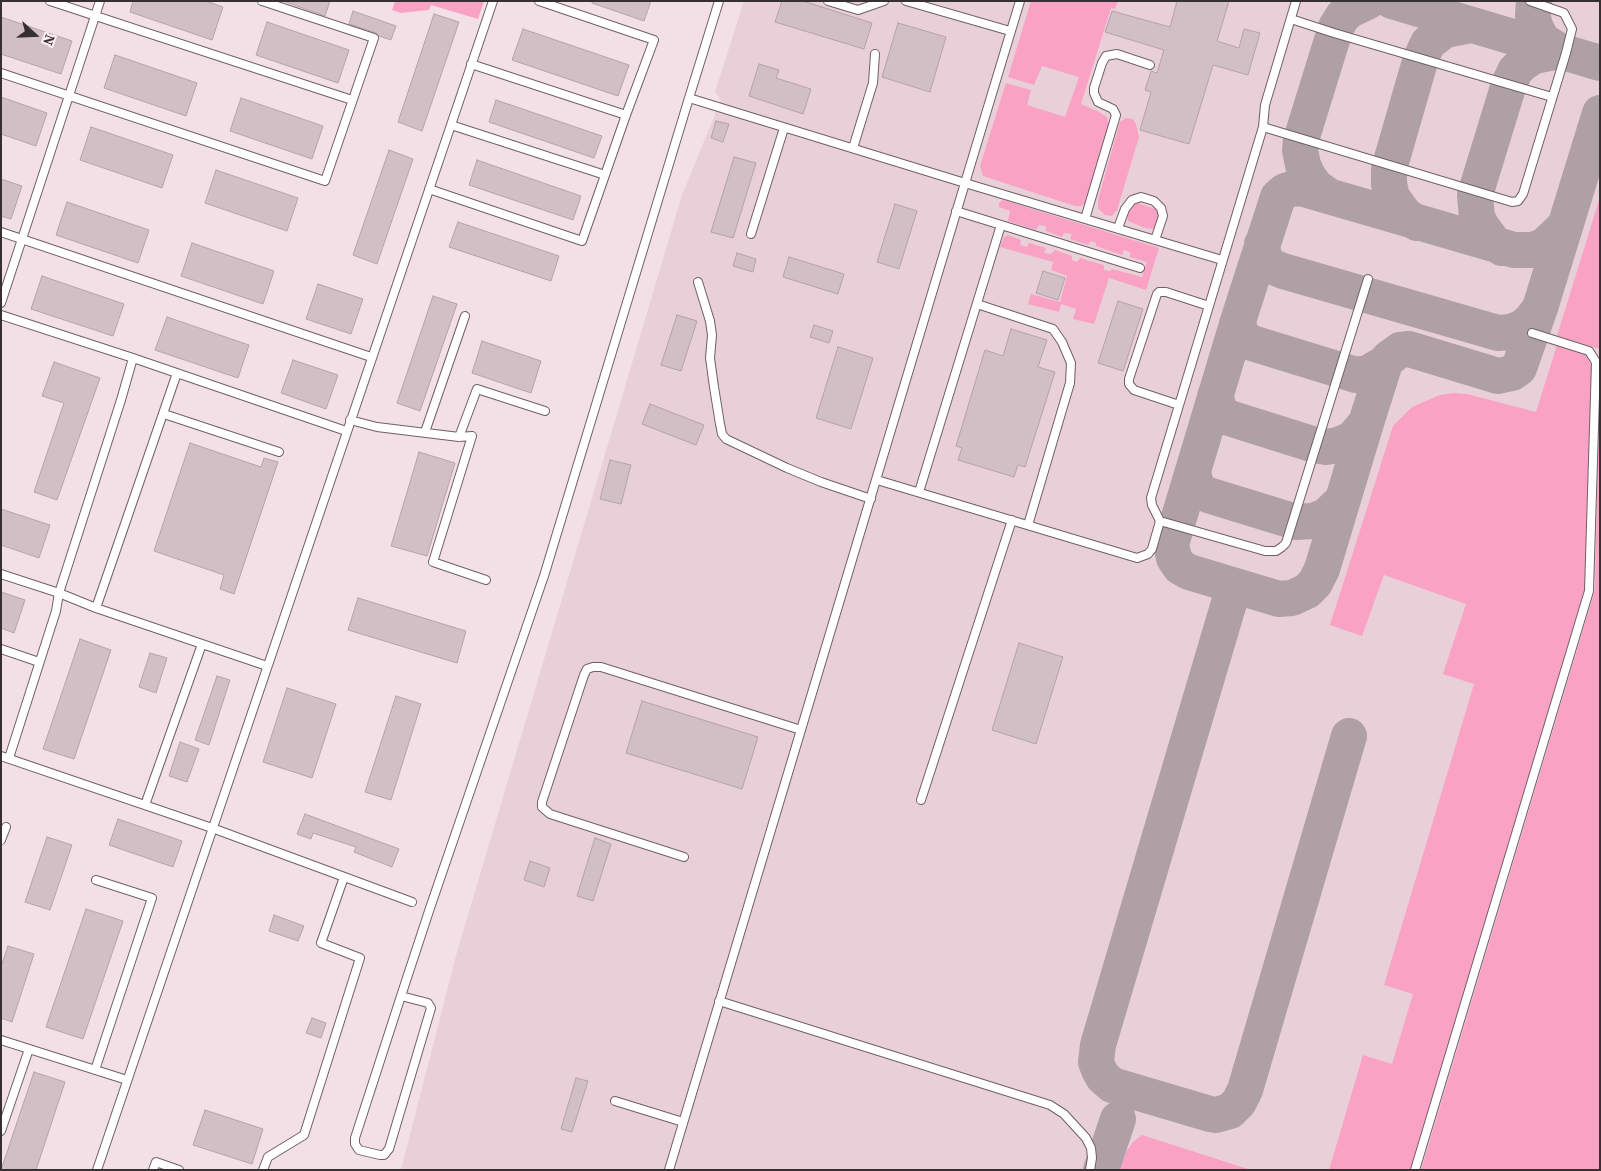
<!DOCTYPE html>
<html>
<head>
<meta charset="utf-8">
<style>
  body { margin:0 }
  #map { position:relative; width:1601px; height:1171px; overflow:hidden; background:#f2e0e6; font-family:"Source Serif 4",serif }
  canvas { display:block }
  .frame { position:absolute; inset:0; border:2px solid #373032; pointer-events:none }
  .north { position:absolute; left:10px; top:10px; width:50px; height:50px; -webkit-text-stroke:4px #fdeef3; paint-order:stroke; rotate:110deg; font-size:14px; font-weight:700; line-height:20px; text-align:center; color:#373032 }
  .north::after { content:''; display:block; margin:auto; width:18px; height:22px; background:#373032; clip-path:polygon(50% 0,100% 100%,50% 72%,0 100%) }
</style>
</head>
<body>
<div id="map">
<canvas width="1601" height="1171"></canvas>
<div class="frame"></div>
<div class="north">N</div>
</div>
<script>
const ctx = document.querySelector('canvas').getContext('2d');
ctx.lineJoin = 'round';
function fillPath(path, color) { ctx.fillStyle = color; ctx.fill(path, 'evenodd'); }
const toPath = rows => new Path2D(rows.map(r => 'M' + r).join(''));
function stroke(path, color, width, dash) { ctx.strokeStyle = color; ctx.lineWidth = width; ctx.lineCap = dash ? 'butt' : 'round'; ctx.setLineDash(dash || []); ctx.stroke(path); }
const built = toPath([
  [744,1,1600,1,1600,1170,401,1170,457,952,682,195,721,100,715,92]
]);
const green = toPath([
  [395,1,484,1,478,19,431,5,429,10,401,13,392,10],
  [1031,1,1118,1,1115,9,1111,8,1081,104,1097,111,1107,117,1109,128,1088,200,1081,206,1075,206,983,176,980,166,1006,83,1031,90,1027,105,1065,117,1079,77,1042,66,1034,85,1008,77],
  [1126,118,1133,119,1136,124,1139,137,1117,210,1112,216,1105,215,1098,208,1098,200,1120,122],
  [1600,197,1600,349,1557,336],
  [1003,200,1159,248,1146,290,1109,278,1094,324,1073,319,1076,309,1061,304,1059,312,1028,304,1031,294,1060,302,1067,276,1051,270,1053,262,1000,247,1004,237,1008,235,1021,240,1020,245,1027,247,1029,243,1046,248,1044,253,1051,254,1055,250,1072,256,1072,260,1077,262,1080,258,1104,265,1104,270,1110,271,1112,269,1142,277,1147,262,1130,257,1130,252,1124,250,1122,255,1096,246,1096,243,1091,241,1088,245,1070,239,1072,234,1064,233,1062,237,1046,231,1046,226,1039,225,1036,230,1008,221,1010,211,999,207,999,203],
  [1138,203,1158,210,1161,216,1157,226,1153,229,1145,228,1128,221,1127,211,1131,205],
  [1557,345,1589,356,1593,380,1586,596,1412,1170,1329,1170,1363,1055,1392,1064,1413,994,1384,985,1474,684,1443,674,1466,604,1384,575,1362,636,1330,625,1393,426,1412,407,1440,395,1454,393,1467,394,1536,412],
  [1599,407,1600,1170,1421,1170,1595,590],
  [1142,1135,1251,1170,1120,1170,1126,1152,1133,1142]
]);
const taxiway = toPath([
  [1392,1,1600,63],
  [1534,1,1533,15,1534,24,1540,36,1545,42,1559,51],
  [1329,196,1316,187,1308,176,1303,165,1300,150,1301,140,1336,27,1343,16,1350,10,1369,1],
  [1417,223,1405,215,1392,197,1389,184,1389,169,1421,58,1428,43,1445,30,1471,25],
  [1564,227,1544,246,1533,250,1514,250,1304,189,1294,188,1285,191,1278,197,1238,321,1171,544,1174,558,1180,567,1189,572,1279,599,1292,598,1307,591,1315,583,1322,569,1366,423,1385,363,1389,358,1400,350,1409,349,1498,376,1512,373,1519,368,1540,308,1600,113],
  [1262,244,1263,253,1266,261,1271,266,1283,271,1498,333,1511,332,1523,327,1531,320,1540,308],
  [1502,248,1493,242,1482,227,1477,217,1475,195,1509,84,1515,71,1523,63,1534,56,1559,51],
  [1238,321,1240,331,1244,338,1252,343,1356,375,1368,373,1385,363],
  [1215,396,1220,411,1226,417,1315,445,1326,447,1338,445,1348,441,1354,437,1366,423],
  [1193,472,1196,485,1202,492,1208,495,1296,522,1313,521,1326,516,1342,501],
  [1234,586,1098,1045,1096,1062,1099,1070,1103,1077,1112,1085,1210,1114,1216,1115,1230,1111,1239,1102,1245,1090,1349,736],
  [1101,1170,1118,1119]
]);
const building = toPath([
  [133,1,206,1,223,7,212,40,130,12,133,1],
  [283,1,330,1,325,16,283,1],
  [592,1,651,1,644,21,592,3,592,1],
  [782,1,803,1,872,23,864,49,775,22,782,1],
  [1177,1,1229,1,1217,41,1239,48,1244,29,1260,33,1248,75,1213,65,1189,144,1140,130,1151,92,1145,90,1151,71,1157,73,1164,50,1105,32,1112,11,1170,27,1177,1],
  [353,11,396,26,391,40,379,36,376,33,349,24,353,11],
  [434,14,459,22,422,131,398,122,434,14],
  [1,17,72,41,61,74,1,54,1,17],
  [267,22,349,50,338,83,256,55,267,22],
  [898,23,946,37,930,92,882,77,898,23],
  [523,29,629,65,618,96,512,60,523,29],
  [115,55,197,83,186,116,104,88,115,55],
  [759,64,779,70,776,78,811,89,803,114,749,96,759,64],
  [1,97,47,113,36,146,1,134,1,97],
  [241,98,323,126,312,159,230,131,241,98],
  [496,100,602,136,594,158,489,122,496,100],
  [716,121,729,124,723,142,711,138,716,121],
  [91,127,173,155,162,188,80,160,91,127],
  [389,150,413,159,377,264,353,255,389,150],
  [734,157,756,163,733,238,711,232,734,157],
  [477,160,581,196,573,220,469,185,477,160],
  [216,170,298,198,287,231,205,203,216,170],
  [1,179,22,186,11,219,1,216,1,179],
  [67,202,149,230,138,263,56,235,67,202],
  [895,204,917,211,899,269,877,262,895,204],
  [458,222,559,256,551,281,449,247,458,222],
  [192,243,274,271,263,304,181,276,192,243],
  [737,253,756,259,753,272,733,266,737,253],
  [789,257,844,274,838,294,783,277,789,257],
  [1043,271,1065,278,1058,300,1036,293,1043,271],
  [42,276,124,304,113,336,31,309,42,276],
  [318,284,363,299,351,334,306,319,318,284],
  [433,296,457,304,420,411,397,403,433,296],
  [1118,301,1143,309,1123,371,1098,363,1118,301],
  [677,315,697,321,681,371,661,365,677,315],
  [167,317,249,345,238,378,155,350,167,317],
  [814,325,833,331,829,343,810,337,814,325],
  [1011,329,1047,340,1038,367,1055,372,1025,467,1018,465,1014,477,958,460,962,448,956,446,985,350,1003,356,1011,329],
  [482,341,541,361,531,393,472,373,482,341],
  [838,347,873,358,851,429,816,418,838,347],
  [293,360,338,375,326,409,281,393,293,360],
  [54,362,100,378,57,500,34,492,64,403,42,396,54,362],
  [650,404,704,425,696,445,642,424,650,404],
  [190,443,261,467,264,458,278,462,234,594,220,589,224,575,154,551,190,443],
  [419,452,455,463,427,556,391,546,419,452],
  [610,460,631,465,621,504,600,499,610,460],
  [1,509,50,525,39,558,1,545,1,509],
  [1,592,25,600,14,633,1,628,1,592],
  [358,598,466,631,457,663,348,630,358,598],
  [80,639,111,650,74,759,43,749,80,639],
  [1019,643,1063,657,1036,744,992,730,1019,643],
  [150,653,167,658,156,693,139,687,150,653],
  [217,676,230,680,209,745,195,740,217,676],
  [287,688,336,704,312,778,263,762,287,688],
  [396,696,421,704,391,800,365,792,396,696],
  [642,701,758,737,742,789,626,753,642,701],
  [180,742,199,749,187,782,169,776,180,742],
  [305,814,399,849,392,867,354,852,356,847,313,833,311,839,297,834,305,814],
  [118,819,182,841,173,867,109,845,118,819],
  [47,837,72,845,50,910,25,902,47,837],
  [595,838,611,844,593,901,577,896,595,838],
  [530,861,550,868,544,887,524,880,530,861],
  [86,909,123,921,83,1039,46,1027,86,909],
  [274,915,304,926,298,941,269,931,274,915],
  [8,946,34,954,12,1022,1,1018,1,967,8,946],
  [312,1018,326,1023,321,1038,306,1033,312,1018],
  [34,1072,65,1082,36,1170,1,1170,34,1072],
  [576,1078,588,1081,572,1132,561,1129,576,1078],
  [205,1110,263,1129,252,1164,193,1145,205,1110]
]);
const lane = toPath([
  [50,1,352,100],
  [828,1,858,10,884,1],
  [906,1,1010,31],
  [1020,1,965,183,1222,260],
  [1291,19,1334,33,1552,97],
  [471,64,626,115],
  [1,73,325,181,374,38,262,1],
  [451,125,605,175],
  [1263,127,1512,202,1518,201,1523,194,1566,53,1572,29,1564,13,1530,1],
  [853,148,873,83,875,54],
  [429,189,582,241,626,115,654,40,539,1],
  [956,211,1140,268],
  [1085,219,1116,115,1113,109,1098,102,1094,93,1094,88,1102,63,1106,56,1117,54,1150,65],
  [1118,228,1125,209,1132,200,1141,197,1154,201,1161,208,1163,216,1155,240],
  [1,232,371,357],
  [751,234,784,128],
  [698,282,710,321,712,335,710,358,714,387,720,424,722,434,726,439,787,468,821,482,871,499],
  [1,303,100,1],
  [977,304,1053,329,1062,342,1071,363,1070,383,1028,525],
  [1,315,133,358,346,431],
  [177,373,96,608,267,666],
  [1179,405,1134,390,1129,384,1129,379,1157,294,1159,292,1166,292,1209,306],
  [164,414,279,452],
  [350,420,377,427,459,437,472,436,433,562,486,580],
  [425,432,465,316],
  [459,437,477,389,545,411],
  [877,480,1137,558,1148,554,1152,549,1160,521,1152,505,1151,498,1263,127,1265,105,1296,1],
  [919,492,1001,225],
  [1160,521,1265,551,1276,551,1282,547,1286,543,1368,279],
  [1,574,59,593,96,608],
  [1,649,39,662],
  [1,756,212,828,412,902],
  [9,758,56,611,59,593,121,400,133,358],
  [921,800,1012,520],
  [145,805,202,644],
  [1,840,6,827],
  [684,857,550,814,542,807,542,802,584,675,587,669,593,667,601,667,801,730],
  [401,996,428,1003,431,1008,389,1149,384,1155,380,1155,359,1150,355,1144,355,1138,401,996,430,908,544,576,689,98],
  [719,1001,1050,1105,1064,1114,1086,1138,1091,1148,1092,1158,1090,1170],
  [1,1040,127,1080],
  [95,1070,152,898,96,880],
  [615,1101,683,1122],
  [1,1131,29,1049],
  [97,1170,493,1],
  [153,1170,156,1162,179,1170],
  [263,1170,268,1157,304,1135,360,958,321,943,344,877],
  [669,1170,965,183,689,98,719,1],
  [1415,1170,1589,591,1596,362,1589,351,1532,333]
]);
fillPath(built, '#e9cfd7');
fillPath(green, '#faa2c3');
stroke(taxiway, '#aea0a5', 36);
fillPath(building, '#d1bfc5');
stroke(building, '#b4a3a8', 1);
stroke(lane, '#706065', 10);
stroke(lane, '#fff', 8);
</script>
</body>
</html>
